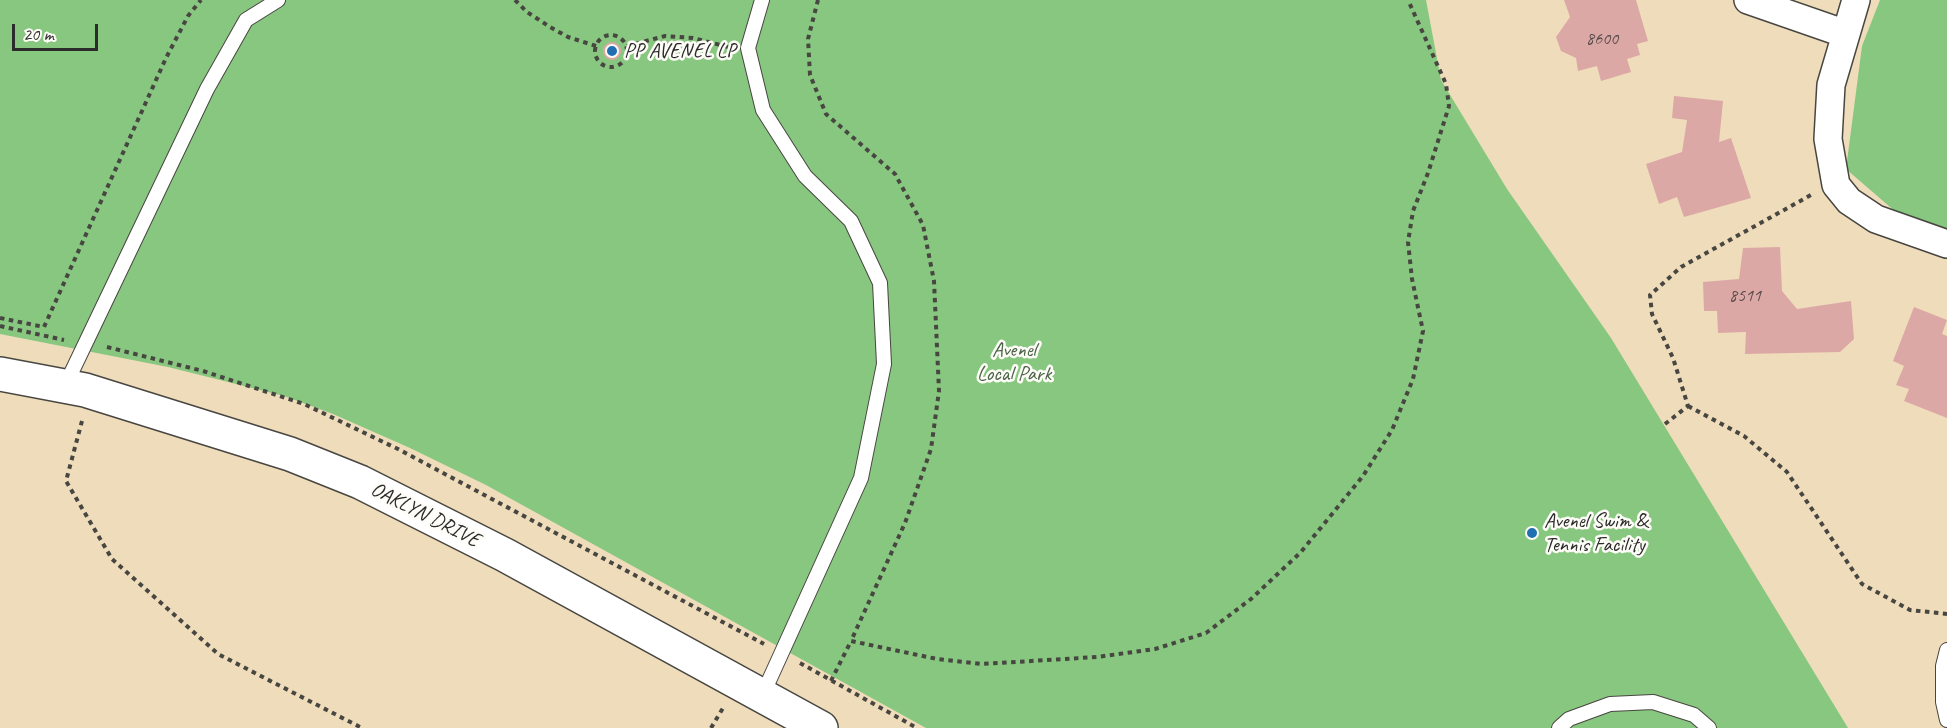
<!DOCTYPE html>
<html>
<head>
<meta charset="utf-8">
<style>
  body { margin:0 }
  #map { position:relative; width:1947px; height:728px; overflow:hidden; background:#efdcbb; font-family:Caveat,sans-serif }
  canvas { display:block }
  .scale { position:absolute; left:12px; top:24px; width:86px; height:27px; box-sizing:border-box; border:3px solid #2b2b2b; border-top:0; padding-left:8px; font-size:18px; line-height:21px; white-space:nowrap; color:#2b2b2b; -webkit-text-stroke:4px #fdfcf7; paint-order:stroke }
</style>
</head>
<body>
<div id="map">
<canvas width="1947" height="728"></canvas>
<div class="scale">20 m</div>
</div>
<script>
const ctx = document.querySelector('canvas').getContext('2d');
ctx.lineJoin = 'round';
function fillPath(path, color) { ctx.fillStyle = color; ctx.fill(path, 'evenodd'); }
const toPath = rows => new Path2D(rows.map(r => 'M' + r).join(''));
function stroke(path, color, width, dash) { ctx.strokeStyle = color; ctx.lineWidth = width; ctx.lineCap = dash ? 'butt' : 'round'; ctx.setLineDash(dash || []); ctx.stroke(path); }
function write(font, color, halo, rows, align = 'center') {
  ctx.font = font + ' Caveat,sans-serif'; ctx.lineWidth = 5; ctx.setLineDash([]); ctx.textBaseline = 'middle'; ctx.strokeStyle = halo; ctx.fillStyle = color; for (const [text, x, y, turn = 0] of rows) {
    ctx.save(); ctx.translate(x, y); ctx.rotate((+turn || 0) * Math.PI / 180); ctx.textAlign = isNaN(turn) ? turn : align; if (halo) ctx.strokeText(text, 0, 0); ctx.fillText(text, 0, 0); ctx.restore();
  }
}
const green = toPath([
  [0,0,1426,0,1441,80,1507,189,1611,338,1848,728,926,728,486,485,410,448,333,414,284,396,168,367,0,334],
  [1880,0,1947,0,1947,230,1897,213,1846,169,1862,46]
]);
const building = toPath([
  [1564,0,1636,0,1648,41,1637,44,1640,55,1627,59,1631,72,1601,81,1597,66,1578,71,1576,58,1561,51,1556,37,1570,17],
  '603 51a9 9 0 1 1 18 0a9 9 0 1 1-18 0Z',
  [1674,96,1723,101,1719,142,1731,138,1751,198,1684,217,1677,197,1659,204,1646,164,1682,152,1687,120,1672,118],
  [1780,247,1782,291,1797,309,1851,301,1854,339,1840,352,1745,354,1746,332,1718,333,1717,311,1704,311,1703,282,1739,279,1743,248],
  [1914,307,1947,320,1942,334,1947,336,1947,418,1904,401,1909,389,1896,385,1904,366,1893,361]
]);
const path = toPath([
  [515,0,527,12,550,27,568,37,596,46],
  [818,0,808,39,810,75,826,114,895,174,923,225,934,281,939,391,931,449,905,523,851,641],
  '595 51a16 16 0 1 1 32 0a16 16 0 1 1-32 0Z',
  [627,46,665,36,693,38,728,47],
  [0,318,44,327,166,58,188,16,201,0],
  [0,326,64,340],
  [107,347,203,371,304,404,398,449,764,644],
  [1688,406,1744,436,1787,472,1862,584,1910,610,1947,614],
  [82,421,66,481,112,559,218,654,362,728],
  [1665,424,1688,406,1673,358,1652,314,1650,295,1681,267,1811,195],
  [800,663,917,728],
  [831,681,851,641,937,659,982,664,1097,657,1155,649,1206,633,1251,599,1301,552,1363,476,1392,430,1413,379,1423,331,1412,279,1408,242,1413,211,1428,173,1449,106,1446,84,1408,0],
  [711,728,723,708]
]);
const lane = toPath([
  [762,0,748,48,763,110,805,176,851,221,880,283,884,364,861,478,762,696],
  [65,386,207,89,246,20,278,0],
  [1947,650,1943,666,1943,702,1947,720],
  [1559,728,1569,719,1610,704,1653,702,1694,715,1709,728]
]);
const street = toPath([
  [1748,0,1846,34],
  [1856,0,1831,85,1828,139,1836,185,1849,201,1876,219,1947,244]
]);
const secondary = toPath([
  [0,374,85,390,290,454,360,482,505,555,821,728]
]);
const markers = [
  [612,51,6,"#1f6fb2"],
  [1532,533,6,"#1f6fb2"]
];
const numberNames = [
  ["8600",1602,39],
  ["8511",1745,296]
];
const poiNames = [
  ["PP AVENEL LP",624,51],
  ["Avenel Swim &",1544,521],
  ["Tennis Facility",1544,545]
];
const parkNames = [
  ["Avenel",1014,350],
  ["Local Park",1014,374]
];
const streetNames = [
  ["OAKLYN DRIVE",425,515,27]
];
fillPath(green, '#87c77f');
fillPath(building, '#dca8a6');
stroke(lane, '#484641', 16);
stroke(street, '#484641', 30);
stroke(secondary, '#484641', 36);
stroke(path, '#484641', 4, [4.5, 4.5]);
stroke(lane, '#fff', 14);
stroke(street, '#fff', 27);
stroke(secondary, '#fff', 33);
for (const [x, y, r, color] of markers) { const dot = new Path2D(); dot.arc(x, y, r, 0, 2 * Math.PI); ctx.fillStyle = color; ctx.fill(dot); stroke(dot, '#fdfcf7', 2); }
write('18px', '#574a4a', null, numberNames);
write('21px', '#2b2b2b', '#fdfcf7', poiNames, 'left');
write('21px', '#4b6248', '#fdfcf7', parkNames);
write('21px', '#2b2b2b', '#fdfcf7', streetNames);
</script>
</body>
</html>
